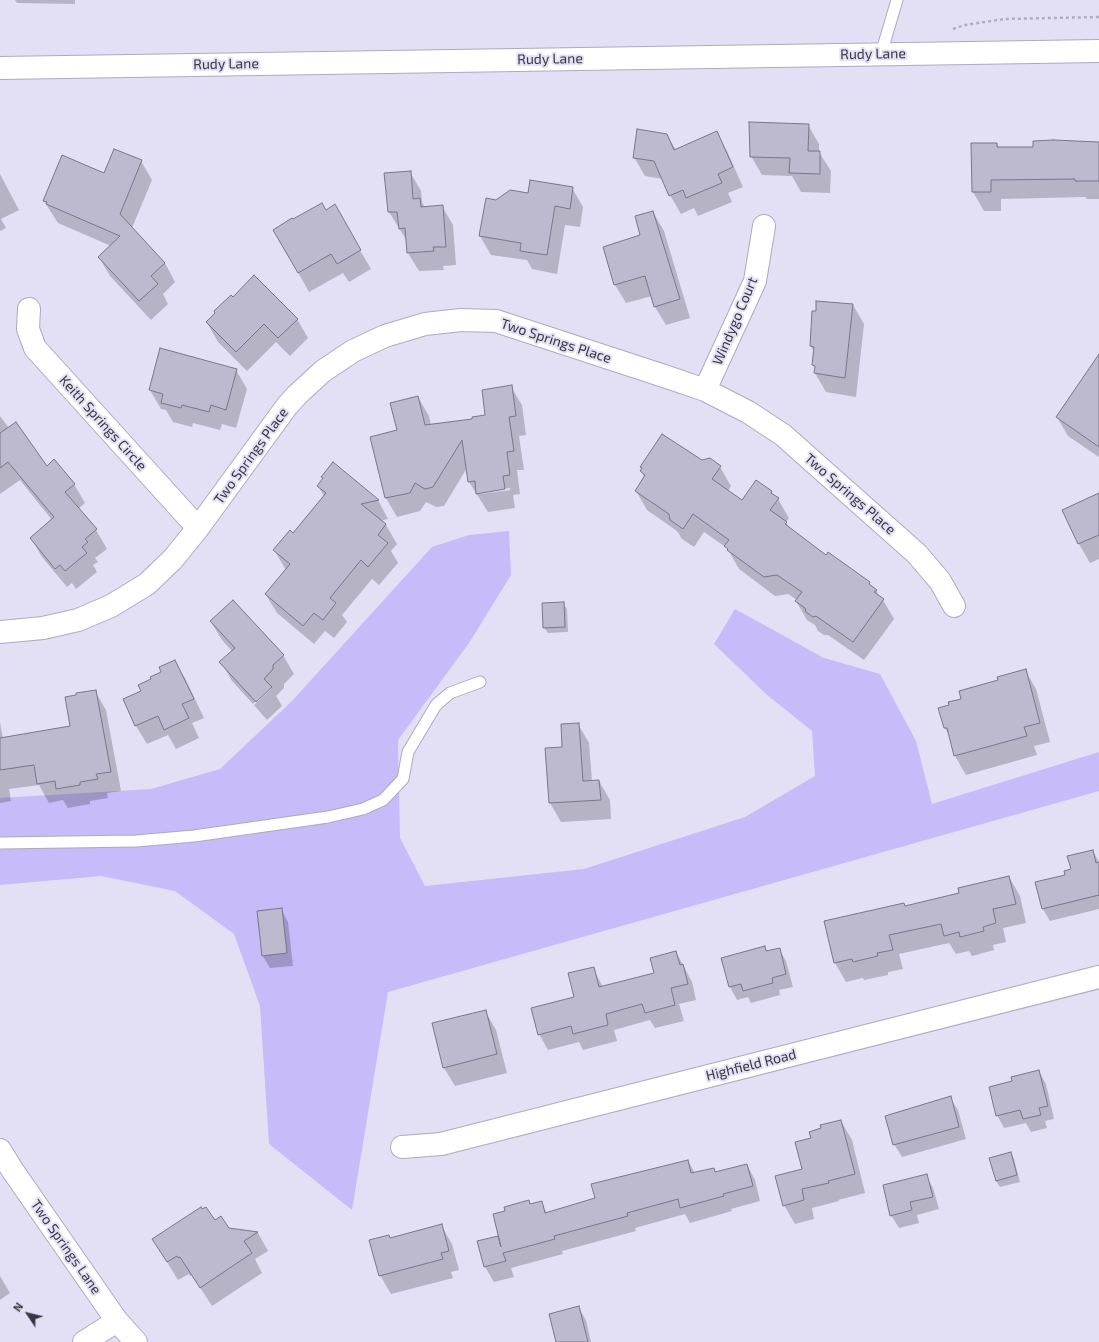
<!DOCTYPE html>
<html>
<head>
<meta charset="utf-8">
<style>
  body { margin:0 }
  #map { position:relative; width:1099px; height:1342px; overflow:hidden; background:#e3e0f5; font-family:"Exo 2",sans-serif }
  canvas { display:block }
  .north { position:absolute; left:8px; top:1294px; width:40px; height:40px; -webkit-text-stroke:3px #e3e0f5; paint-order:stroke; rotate:305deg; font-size:11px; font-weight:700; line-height:16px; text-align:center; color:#38373f }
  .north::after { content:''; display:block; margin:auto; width:14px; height:18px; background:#38373f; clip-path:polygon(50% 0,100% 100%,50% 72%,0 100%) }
</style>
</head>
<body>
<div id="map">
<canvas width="1099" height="1342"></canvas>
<div class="north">N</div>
</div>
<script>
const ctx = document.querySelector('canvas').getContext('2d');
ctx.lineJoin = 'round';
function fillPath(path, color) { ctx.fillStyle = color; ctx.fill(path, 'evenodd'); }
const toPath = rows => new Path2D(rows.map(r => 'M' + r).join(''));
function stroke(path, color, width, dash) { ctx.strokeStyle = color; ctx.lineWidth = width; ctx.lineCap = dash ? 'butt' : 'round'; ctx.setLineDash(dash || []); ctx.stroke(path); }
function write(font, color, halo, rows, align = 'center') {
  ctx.font = font + ' "Exo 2",sans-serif'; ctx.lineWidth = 4; ctx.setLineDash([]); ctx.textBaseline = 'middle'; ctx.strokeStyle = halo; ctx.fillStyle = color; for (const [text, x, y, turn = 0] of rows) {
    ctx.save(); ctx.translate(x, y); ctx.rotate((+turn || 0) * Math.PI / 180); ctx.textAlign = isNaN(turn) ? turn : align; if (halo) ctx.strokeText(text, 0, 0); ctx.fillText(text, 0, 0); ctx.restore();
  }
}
const green = toPath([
  [509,531,511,575,469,643,398,740,400,838,425,886,584,869,745,817,815,776,812,731,766,694,714,644,735,609,824,658,880,674,916,741,932,804,1099,752,1099,791,388,992,352,1210,269,1144,260,1006,234,934,175,891,101,876,0,885,0,798,151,789,220,769,292,701,432,547,469,535]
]);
const shadow = toPath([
  [15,0,75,0,75,4,17,3],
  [808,125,819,144,819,152,831,171,830,193,801,192,792,176,762,175,751,156],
  [716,132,727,151,743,187,728,193,732,202,698,216,694,208,681,214,670,195,663,179,645,176,634,157,667,135,676,150],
  [1099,142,1099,199,1087,199,1085,197,1001,199,1001,211,984,211,973,192,972,144,997,144,999,148,1034,148],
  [141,161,152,180,132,228,165,263,175,282,163,294,168,304,151,320,110,276,99,257,111,246,58,223,44,201,105,174],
  [410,172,421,191,422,202,425,208,442,206,453,225,456,265,443,266,444,270,419,271,408,253,407,241,389,212],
  [0,174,19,210,1,219,6,228,0,231],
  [572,188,583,207,580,227,565,225,557,274,532,269,527,260,491,255,480,236,496,201,529,194],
  [334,206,371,269,349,282,343,273,309,292,274,230,325,211],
  [653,212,664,231,690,318,666,325,655,307,652,296,626,303,615,285],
  [233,298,297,319,308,338,290,356,276,342,247,371,218,342,207,323],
  [853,305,864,324,856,397,826,392,815,373,816,369,814,365,814,352,811,346],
  [1099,356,1099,457,1068,436,1057,417],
  [236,370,247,389,236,428,222,424,220,430,193,423,192,427,173,422,166,410,161,409,150,390],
  [511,387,522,405,526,435,519,436,524,470,517,470,520,494,513,495,515,508,488,512,469,482,467,468,444,506,436,507,426,502,420,511,397,517,386,498,371,438,398,431,418,397,429,416,431,425,473,419,486,416],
  [510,488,510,490,480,494,480,492],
  [0,416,9,428,46,467,74,484,85,503,78,509,96,530,107,549,95,558,98,562,93,565,97,572,76,589,72,583,67,587,42,557,31,538,52,520,20,480,0,494],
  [702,461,720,467,731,486,728,491,742,501,771,492,773,496,778,499,789,518,786,522,790,529,827,556,869,583,872,588,876,590,880,598,883,600,894,619,864,660,828,635,824,635,818,631,815,625,807,620,796,601,797,600,788,594,775,596,739,569,727,548,704,532,694,547,682,539,677,531,647,510,636,491,645,478,641,471],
  [333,464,378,500,388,519,380,521,386,525,397,544,391,551,398,563,379,585,372,579,342,615,347,622,334,638,325,631,314,644,277,613,266,595,286,570,274,550,293,534,324,496,318,486],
  [1099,494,1099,559,1090,563,1079,544,1064,510],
  [563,603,567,609,568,632,548,633,544,627],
  [211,622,283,655,294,674,284,684,284,688,276,696,282,706,267,720,254,705,271,689,271,686,253,704,232,681,221,662,232,651,222,640],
  [175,661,186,680,204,718,192,723,199,738,176,749,168,735,147,744,136,726,124,700,142,691,153,680],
  [1025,670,1036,689,1050,742,1034,746,1037,755,966,775,955,756,951,739,945,728,939,709,963,700,999,681],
  [95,691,106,710,121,791,107,793,108,798,90,801,90,804,68,808,63,800,49,803,39,785,9,789,11,801,0,803,0,722,3,739,71,726],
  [578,724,589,743,592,781,599,781,610,800,611,819,561,822,550,803,546,749,564,748],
  [1093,851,1099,862,1099,909,1050,921,1043,909,1066,876],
  [1009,877,1020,896,1026,923,1003,928,1006,942,993,945,994,950,972,956,969,951,956,954,949,943,899,954,903,969,888,972,888,975,864,980,863,978,846,982,835,963,825,921,905,907,960,893],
  [281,909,288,922,293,966,270,968,263,956,258,912],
  [764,947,767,952,779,949,786,961,793,987,779,990,780,995,751,1003,748,997,737,1000,730,987,723,958],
  [676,952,692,982,696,1000,679,1004,684,1021,655,1028,650,1020,614,1030,617,1041,583,1050,579,1042,548,1050,539,1034,575,998,593,968,603,987,655,974],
  [485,1011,496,1030,507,1073,455,1086,444,1068],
  [1039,1071,1046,1084,1054,1119,1045,1121,1047,1128,1031,1132,1026,1123,1004,1128,997,1115,1013,1082],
  [950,1098,958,1110,966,1139,902,1157,894,1144],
  [841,1121,852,1140,865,1193,838,1200,839,1201,812,1208,814,1219,795,1224,784,1205,804,1170],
  [1011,1153,1014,1159,1020,1182,1000,1187,996,1181,990,1158],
  [688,1161,695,1173,714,1169,716,1173,747,1165,755,1180,760,1201,731,1209,732,1211,690,1223,685,1214,635,1228,636,1231,562,1251,563,1254,511,1268,514,1277,494,1282,485,1267,478,1242,498,1237,501,1242,531,1205,541,1202,547,1213,597,1199],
  [926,1175,933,1188,939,1209,917,1215,919,1223,899,1228,891,1215],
  [441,1225,452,1244,459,1270,451,1272,453,1278,391,1294,380,1275,390,1239],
  [229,1229,258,1233,268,1251,255,1259,262,1273,212,1306,192,1275,190,1276,189,1274,178,1280,153,1239],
  [0,1276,10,1293,0,1300],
  [578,1307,586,1320,591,1342,557,1342]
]);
const building = toPath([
  [749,122,809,124,808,151,820,151,820,174,789,173,790,158,750,157,749,122],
  [637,129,667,134,674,150,717,131,733,167,718,174,722,183,686,198,683,190,669,196,654,161,633,158,637,129],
  [1053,140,1099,142,1099,181,1075,181,1075,179,991,180,991,192,972,192,971,143,997,143,997,147,1033,147,1033,141,1053,140],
  [114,149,142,160,120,214,165,263,151,276,158,284,139,301,98,257,120,236,46,204,47,202,43,201,62,155,104,173,114,149],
  [411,171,413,199,420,198,421,207,443,205,446,247,433,247,434,251,407,253,405,228,399,229,397,212,388,212,384,173,411,171],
  [530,180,573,187,570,209,555,206,547,255,520,251,521,243,479,236,486,198,496,200,510,190,528,193,530,180],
  [322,203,326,210,335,204,361,250,337,264,331,254,298,273,273,230,292,218,293,219,322,203],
  [653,211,680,299,654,307,645,276,614,285,603,247,640,235,635,216,653,211],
  [254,275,298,319,278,338,264,324,236,352,206,322,215,313,214,311,231,295,233,297,254,275],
  [816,301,853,304,845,378,814,373,815,366,812,365,814,347,810,346,812,311,816,311,816,301],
  [160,348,237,369,226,410,211,405,209,412,182,405,181,408,161,403,163,394,149,390,160,348],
  [1099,354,1099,447,1056,417,1099,354],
  [512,385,516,416,509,417,514,451,507,452,510,475,503,476,505,489,476,494,475,481,468,482,462,440,433,487,425,489,415,483,410,493,385,498,370,437,397,430,390,403,418,396,425,425,472,419,472,417,485,415,482,390,512,385],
  [16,422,47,466,54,459,75,484,65,492,97,529,85,539,88,542,82,547,87,553,65,571,60,565,55,569,30,538,54,517,8,462,0,468,0,433,16,422],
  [662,434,702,460,710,458,721,466,712,479,742,500,756,480,772,491,771,493,779,498,770,510,787,522,785,524,826,555,828,552,870,582,869,584,877,590,874,592,884,599,853,642,816,616,813,617,806,612,805,608,795,601,802,592,777,575,764,577,727,550,728,549,724,546,729,540,693,514,683,529,670,520,669,514,635,491,645,475,640,471,642,468,640,467,662,434],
  [333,462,379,500,361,504,386,524,378,535,388,543,368,567,361,560,330,598,336,603,323,620,314,613,303,626,265,594,290,564,273,550,290,530,293,533,326,493,317,486,323,478,321,477,333,462],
  [1099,493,1099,535,1078,544,1062,510,1099,493],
  [233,600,284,655,273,665,273,669,264,679,272,687,256,702,219,662,235,648,210,621,233,600],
  [564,602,565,627,543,628,542,603,564,602],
  [175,660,194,699,182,704,189,718,164,730,158,716,135,726,123,699,141,691,138,685,151,679,150,677,161,672,159,667,175,660],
  [1026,669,1040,723,1024,727,1027,736,954,756,947,728,944,728,938,708,949,705,948,702,961,699,959,691,998,680,997,677,1026,669],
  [96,690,111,772,96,774,98,779,80,782,80,785,56,789,55,781,37,784,34,765,0,770,0,738,70,726,65,697,76,695,76,693,96,690],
  [579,723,583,781,599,780,601,800,549,803,545,748,562,747,561,724,579,723],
  [1093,850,1096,863,1099,862,1099,895,1042,909,1035,882,1065,875,1064,871,1071,869,1067,856,1093,850],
  [1009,876,1016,904,993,909,996,923,983,927,984,931,960,937,959,932,944,936,941,924,889,935,893,950,877,953,878,956,853,962,852,959,834,963,824,921,904,903,905,906,959,893,958,888,1009,876],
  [282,908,287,953,262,956,257,911,282,908],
  [765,946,766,951,780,948,786,974,772,978,773,983,743,991,741,984,729,987,721,958,765,946],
  [676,951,680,965,683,964,688,984,671,988,675,1005,645,1013,642,1004,606,1014,608,1025,573,1034,571,1026,538,1035,531,1008,574,997,568,973,594,967,599,987,654,973,650,958,676,951],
  [486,1010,497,1054,443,1068,432,1023,486,1010],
  [1039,1070,1048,1106,1039,1108,1041,1115,1023,1119,1020,1110,996,1116,989,1087,1012,1081,1011,1077,1039,1070],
  [951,1096,959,1127,893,1145,885,1116,951,1096],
  [841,1120,855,1174,828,1181,829,1183,802,1189,804,1200,783,1206,775,1176,802,1169,795,1142,811,1138,809,1132,821,1128,820,1125,841,1120],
  [1011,1152,1017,1175,996,1181,989,1158,1011,1152],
  [688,1160,691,1173,714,1168,715,1172,747,1164,753,1186,723,1194,724,1196,680,1208,678,1199,627,1213,628,1216,554,1236,555,1239,503,1253,506,1261,484,1267,477,1241,498,1236,501,1247,493,1214,505,1211,504,1207,529,1200,530,1204,542,1201,545,1213,595,1198,591,1184,688,1160],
  [927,1174,933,1197,910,1202,912,1210,890,1216,883,1185,927,1174],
  [201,1207,202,1209,206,1207,215,1220,221,1216,229,1228,258,1232,244,1241,252,1253,200,1288,180,1257,178,1258,177,1256,167,1262,152,1239,201,1207],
  [442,1224,449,1251,441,1253,443,1259,379,1276,369,1240,389,1235,390,1238,442,1224],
  [579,1306,588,1342,556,1342,549,1314,579,1306]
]);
const path = toPath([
  [953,29,965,25,1004,19,1099,17]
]);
const service = toPath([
  [881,54,897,0],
  [0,843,136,841,194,836,328,817,363,809,383,800,403,779,408,752,436,705,450,693,480,682]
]);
const minor = toPath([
  [0,68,1099,51],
  [29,309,28,329,35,348,198,528],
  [705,390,755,281,764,226],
  [0,632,43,628,78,620,111,606,147,584,173,559,198,528,287,406,297,395,323,371,353,351,385,336,425,324,461,320,496,321,670,378,705,390,748,412,783,435,917,554,940,581,954,606],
  [402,1147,441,1144,1099,977],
  [0,1150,13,1171,117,1321,136,1342],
  [84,1342,117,1321]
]);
const streetNames = [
  ["Rudy Lane",873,54,-1],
  ["Rudy Lane",550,59,-1],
  ["Rudy Lane",226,64,-1],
  ["Windygo Court",735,321,-67],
  ["Two Springs Place",556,341,18],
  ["Keith Springs Circle",103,423,48],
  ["Two Springs Place",251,456,-54],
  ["Two Springs Place",850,494,41],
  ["Highfield Road",751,1065,-14],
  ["Two Springs Lane",66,1247,55]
];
fillPath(green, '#c7bbf9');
fillPath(shadow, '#0003');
fillPath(building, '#bdb9ce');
stroke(building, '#797689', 1);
stroke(service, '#adaabf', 13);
stroke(minor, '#adaabf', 24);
stroke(path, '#b0adbe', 2.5, [3, 3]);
stroke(service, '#fff', 11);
stroke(minor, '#fff', 22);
write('14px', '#38373f', '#e3e0f5', streetNames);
</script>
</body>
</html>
